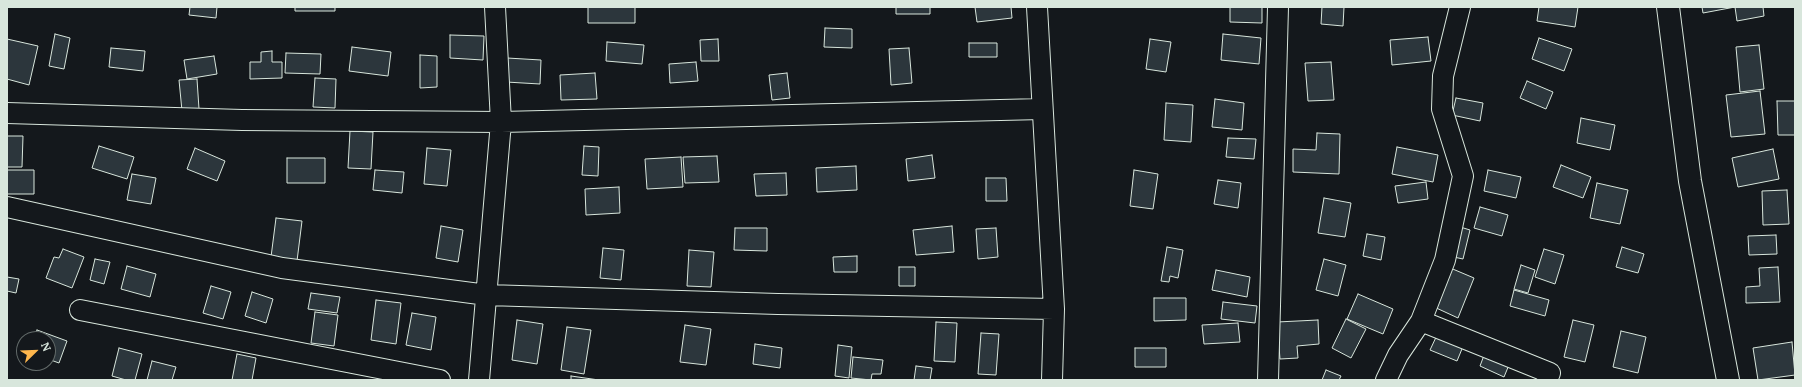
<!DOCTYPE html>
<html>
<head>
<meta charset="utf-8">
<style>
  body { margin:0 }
  #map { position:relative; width:1802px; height:387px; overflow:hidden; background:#14181c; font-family:"PT Serif",serif }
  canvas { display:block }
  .frame { position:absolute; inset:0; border:8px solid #d8e6dc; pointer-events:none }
  .north { position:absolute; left:16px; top:331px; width:40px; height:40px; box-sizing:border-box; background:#14181c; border:1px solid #626a69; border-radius:50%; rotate:67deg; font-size:11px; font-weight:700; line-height:16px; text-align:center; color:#d8e6dc }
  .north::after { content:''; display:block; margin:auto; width:14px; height:18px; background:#ffb74d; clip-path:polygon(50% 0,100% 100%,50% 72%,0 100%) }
</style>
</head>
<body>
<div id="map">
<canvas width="1802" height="387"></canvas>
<div class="frame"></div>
<div class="north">N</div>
</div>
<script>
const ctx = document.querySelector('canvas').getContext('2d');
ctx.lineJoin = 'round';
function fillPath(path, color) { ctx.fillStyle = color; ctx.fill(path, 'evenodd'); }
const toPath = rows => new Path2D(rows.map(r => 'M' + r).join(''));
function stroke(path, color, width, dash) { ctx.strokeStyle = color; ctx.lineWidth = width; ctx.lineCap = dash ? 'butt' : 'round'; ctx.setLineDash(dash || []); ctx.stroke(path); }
const building = toPath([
  [190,7,217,7,216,18,189,15,190,7],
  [295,7,335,7,335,11,295,11,295,7],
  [588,7,635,7,635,23,588,23,588,7],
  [896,7,930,7,930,14,896,14,896,7],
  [975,7,1011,7,1012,18,977,22,975,7],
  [1230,7,1262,7,1262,23,1230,22,1230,7],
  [1322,7,1344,7,1343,26,1321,24,1322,7],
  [1539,7,1578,7,1575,27,1537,21,1539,7],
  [1702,7,1735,7,1703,13,1702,7],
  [1735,7,1763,7,1764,16,1737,21,1735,7],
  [825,28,852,29,852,48,824,47,825,28],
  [55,34,70,38,64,69,49,66,55,34],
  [1223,34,1261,38,1259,64,1221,60,1223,34],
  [450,35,484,36,483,60,450,58,450,35],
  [1428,37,1431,61,1392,65,1390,40,1428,37],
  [1539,38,1572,49,1564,71,1532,59,1539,38],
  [7,39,38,46,29,85,7,79,7,39],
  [718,39,719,61,701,61,700,40,718,39],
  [1150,39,1171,42,1166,72,1146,69,1150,39],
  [607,42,644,45,642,64,606,61,607,42],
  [969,43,997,43,997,57,969,57,969,43],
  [1759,45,1764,89,1740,92,1736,47,1759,45],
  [352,47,391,52,388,76,349,71,352,47],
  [111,48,145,51,143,71,109,67,111,48],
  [909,48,912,83,891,85,889,49,909,48],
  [272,51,272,62,282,62,282,78,250,79,250,62,261,62,261,52,272,51],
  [286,53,321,54,320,74,285,73,286,53],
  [420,55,437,56,437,87,420,88,420,55],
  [214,56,217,74,187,79,184,60,214,56],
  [507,58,541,60,540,84,506,82,507,58],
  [696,62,698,81,670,83,669,64,696,62],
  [1331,62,1334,100,1308,101,1305,63,1331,62],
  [595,73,597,99,561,100,560,75,595,73],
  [787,73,790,98,772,100,769,75,787,73],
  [315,78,336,79,335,108,313,107,315,78],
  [197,79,199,109,182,111,179,80,197,79],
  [1527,81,1553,92,1546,109,1520,98,1527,81],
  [1760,91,1765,134,1731,137,1726,95,1760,91],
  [1456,98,1483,103,1480,121,1452,115,1456,98],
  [1215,99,1244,103,1242,130,1212,127,1215,99],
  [1777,101,1795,101,1795,135,1778,135,1777,101],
  [1166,103,1193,105,1191,142,1164,140,1166,103],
  [1581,118,1615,125,1610,150,1577,143,1581,118],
  [350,131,373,132,371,169,348,168,350,131],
  [1317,133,1340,134,1339,174,1293,172,1293,149,1316,150,1317,133],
  [7,136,23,136,22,167,7,167,7,136],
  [1228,138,1256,139,1254,159,1226,157,1228,138],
  [99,146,134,157,127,179,92,168,99,146],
  [584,146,599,147,598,176,582,175,584,146],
  [1397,147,1438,155,1433,182,1392,174,1397,147],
  [195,148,225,161,217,181,187,169,195,148],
  [427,148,451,150,447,186,424,184,427,148],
  [1773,149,1779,179,1738,187,1732,158,1773,149],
  [932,155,935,178,908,181,906,159,932,155],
  [717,156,719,182,685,183,683,157,717,156],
  [681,157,683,187,647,189,645,159,681,157],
  [287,158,325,158,325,183,287,183,287,158],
  [1561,165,1591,177,1583,198,1553,187,1561,165],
  [856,166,857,190,817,192,816,168,856,166],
  [7,170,34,170,34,194,7,194,7,170],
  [375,170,404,172,402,193,373,190,375,170],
  [1134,170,1158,174,1153,209,1130,206,1134,170],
  [1488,170,1521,177,1516,198,1484,191,1488,170],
  [786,173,787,195,756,196,754,174,786,173],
  [132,174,156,178,151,204,127,200,132,174],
  [986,178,1006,178,1007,201,986,201,986,178],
  [1218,180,1241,183,1238,208,1214,204,1218,180],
  [1426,182,1428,199,1398,203,1395,186,1426,182],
  [1597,183,1628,190,1620,224,1590,218,1597,183],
  [619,187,620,213,586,215,585,189,619,187],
  [1787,190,1789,224,1763,225,1762,191,1787,190],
  [1324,198,1351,203,1345,237,1318,233,1324,198],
  [1480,207,1508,215,1502,236,1474,228,1480,207],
  [276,218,302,221,297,261,271,257,276,218],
  [441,226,463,230,458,262,436,258,441,226],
  [952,226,954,252,916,255,913,230,952,226],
  [1457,226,1470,230,1463,259,1449,256,1457,226],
  [735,228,767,228,767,251,734,250,735,228],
  [996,228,998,257,978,259,976,229,996,228],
  [1367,234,1385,237,1381,260,1363,256,1367,234],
  [1776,235,1777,254,1749,255,1748,236,1776,235],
  [1167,247,1183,250,1178,278,1170,276,1169,282,1161,281,1167,247],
  [1622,247,1644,254,1638,273,1616,267,1622,247],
  [603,248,624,250,621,280,600,278,603,248],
  [63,249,84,257,72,288,46,278,54,257,59,258,63,249],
  [1544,249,1564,255,1555,284,1535,277,1544,249],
  [689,250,714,252,711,287,687,286,689,250],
  [857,256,857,272,834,272,833,257,857,256],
  [95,259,110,262,104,284,90,280,95,259],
  [1324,259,1346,265,1338,296,1316,290,1324,259],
  [1521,265,1535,270,1528,293,1514,289,1521,265],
  [127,266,156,274,150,297,121,289,127,266],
  [899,267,915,267,915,286,899,286,899,267],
  [1448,267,1474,278,1458,318,1432,306,1448,267],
  [1778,267,1780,302,1746,303,1746,287,1760,286,1759,268,1778,267],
  [1216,270,1250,277,1247,297,1212,290,1216,270],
  [7,277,19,279,16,293,7,291,7,277],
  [211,286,231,292,223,319,203,313,211,286],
  [1514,290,1549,300,1545,316,1510,306,1514,290],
  [252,292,273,299,266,323,245,316,252,292],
  [311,293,340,297,337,313,308,309,311,293],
  [1358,294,1393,309,1383,334,1347,319,1358,294],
  [1154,298,1186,298,1186,320,1154,321,1154,298],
  [376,300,401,303,396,344,371,340,376,300],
  [1223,302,1257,306,1255,323,1221,319,1223,302],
  [315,312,338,315,334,346,311,343,315,312],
  [412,313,436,317,431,350,406,345,412,313],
  [1346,319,1366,329,1351,358,1332,348,1346,319],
  [517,320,543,324,537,364,512,360,517,320],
  [1318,320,1319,344,1297,346,1298,358,1280,359,1277,322,1318,320],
  [1573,320,1594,325,1585,362,1564,357,1573,320],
  [936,322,957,323,955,362,934,361,936,322],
  [1238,323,1240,342,1204,344,1202,325,1238,323],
  [685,325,711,329,706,365,680,362,685,325],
  [567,327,591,330,584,374,561,370,567,327],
  [37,330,67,341,59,363,48,359,48,339,34,339,37,330],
  [1621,331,1646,337,1638,373,1613,367,1621,331],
  [981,333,999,334,996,375,978,374,981,333],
  [1438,333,1464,344,1457,361,1430,350,1438,333],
  [1792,342,1795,375,1758,380,1753,348,1792,342],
  [755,344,782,348,780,368,753,364,755,344],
  [838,345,852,347,849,378,835,376,838,345],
  [119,348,142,354,135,380,126,380,112,376,119,348],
  [1135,348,1166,348,1166,367,1135,367,1135,348],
  [1486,350,1511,360,1504,377,1480,366,1486,350],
  [237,354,256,358,252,380,232,380,237,354],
  [853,357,883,360,881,374,872,374,871,380,851,378,853,357],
  [152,361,176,367,172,380,147,380,152,361],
  [916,366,932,368,930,380,914,380,916,366],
  [1326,370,1341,376,1339,380,1322,380,1326,370],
  [571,376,599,380,571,380,571,376]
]);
const minor = toPath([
  [1037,7,1054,309,1052,380],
  [7,113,242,120,501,122,1042,109],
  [7,207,282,268,487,295,778,304,1054,309],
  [80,310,440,380],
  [1421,321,1550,373,1547,380],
  [479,380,501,122,495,7],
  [1268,380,1278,7],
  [1386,380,1398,355,1421,321,1445,260,1463,176,1442,109,1443,76,1460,7]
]);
const trunk = toPath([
  [1668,7,1690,181,1728,380]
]);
fillPath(building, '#2c363c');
stroke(building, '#d8e6dc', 1);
stroke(minor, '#d8e6dc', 22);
stroke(trunk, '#d8e6dc', 24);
stroke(minor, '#14181c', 20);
stroke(trunk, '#14181c', 22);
</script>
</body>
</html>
